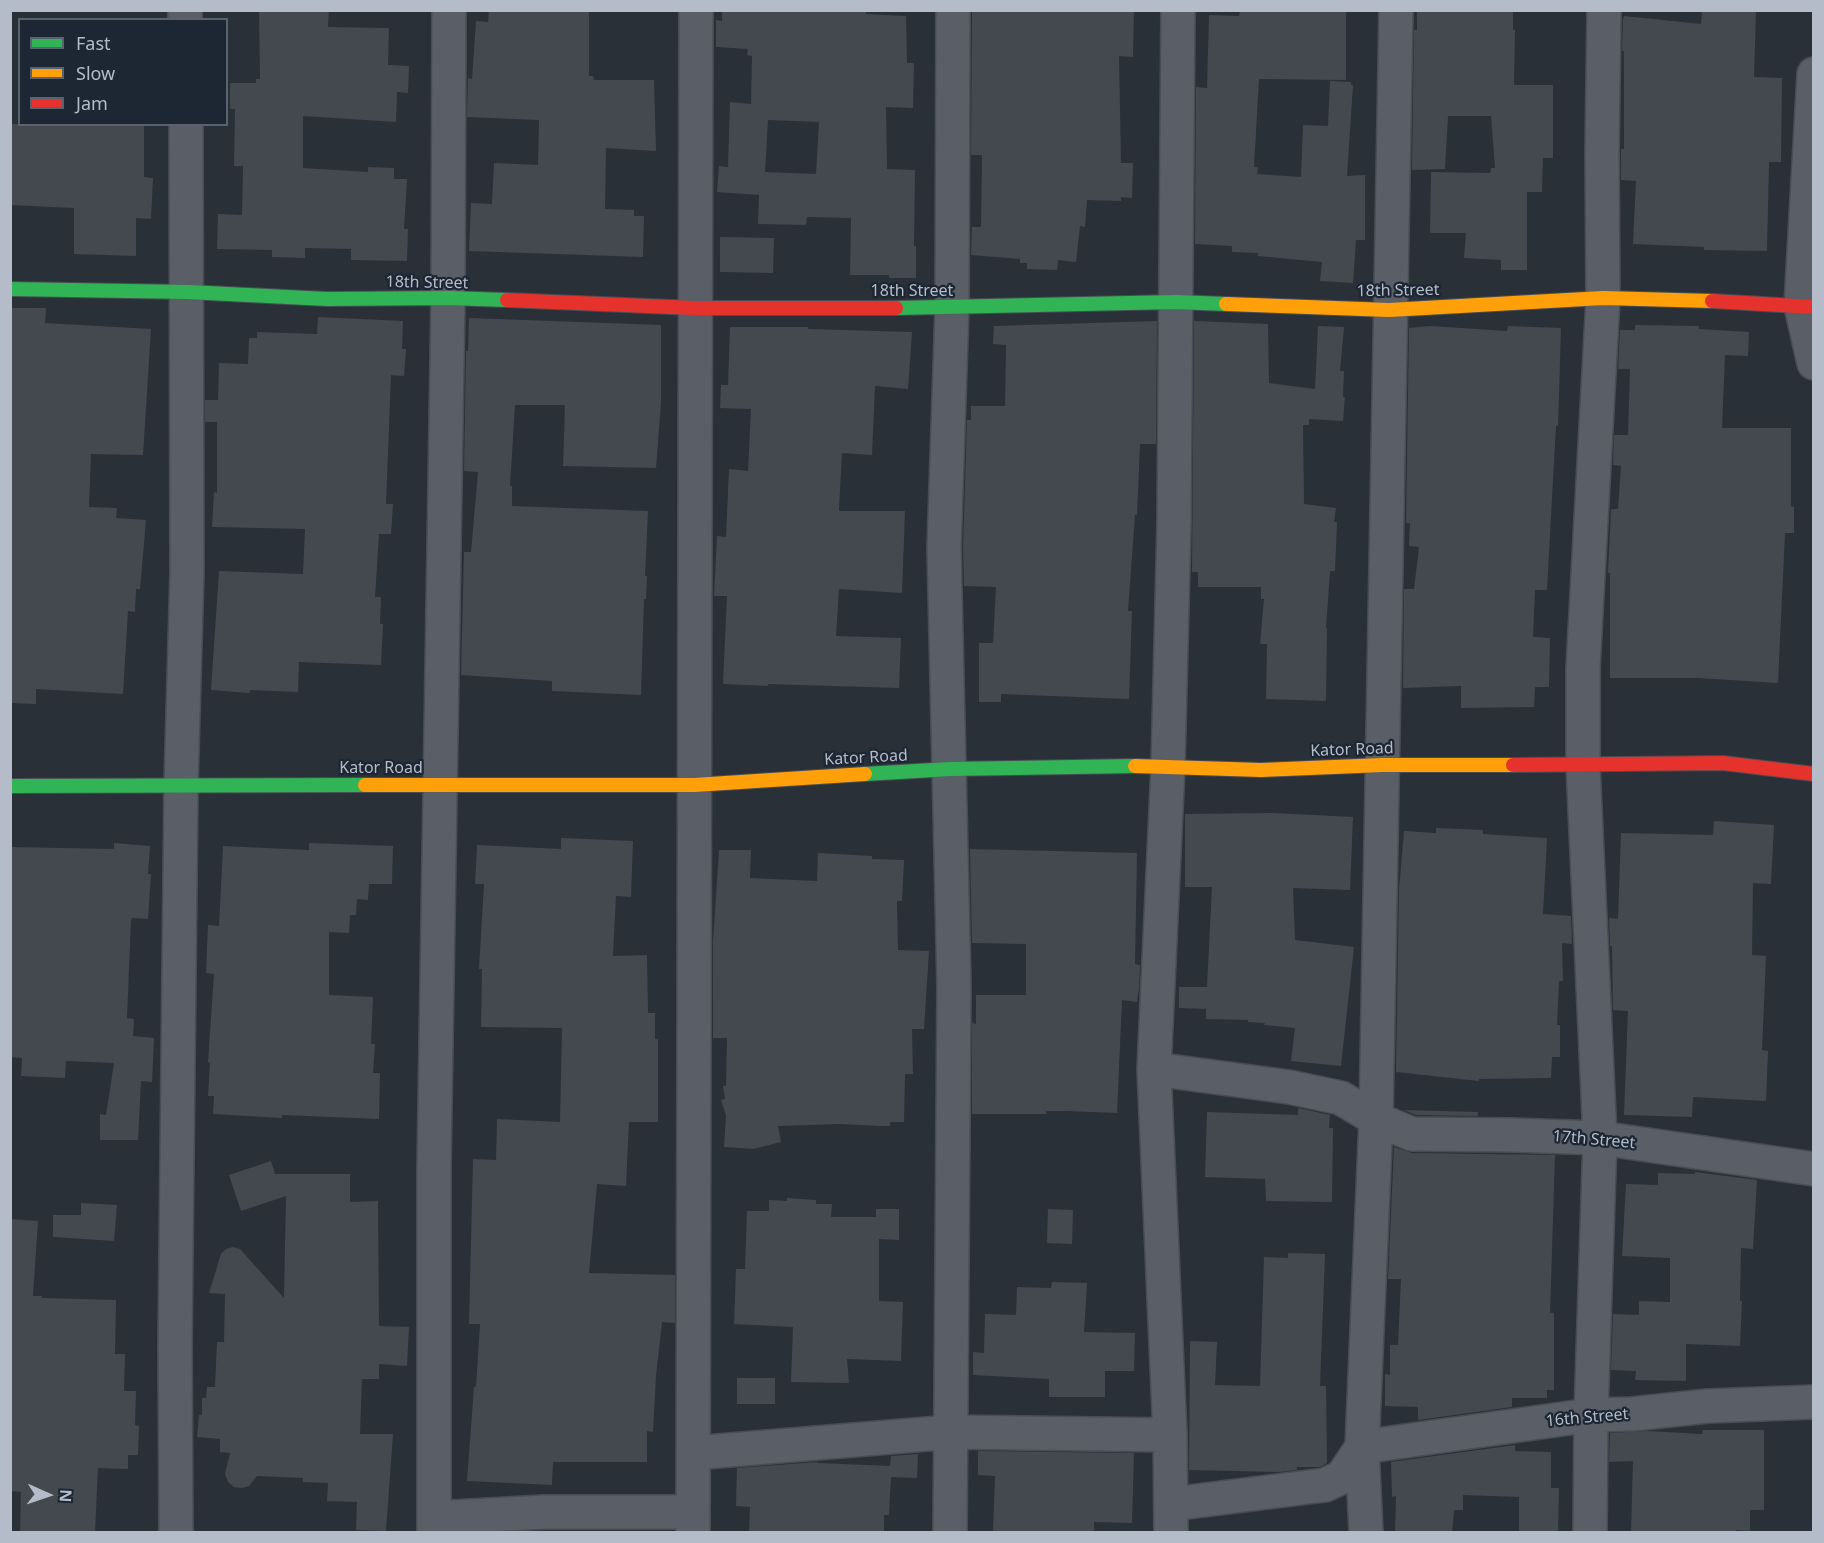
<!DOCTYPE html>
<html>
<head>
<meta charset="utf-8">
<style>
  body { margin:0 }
  #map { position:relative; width:1824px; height:1543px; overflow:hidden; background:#2a3038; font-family:"Noto Sans",sans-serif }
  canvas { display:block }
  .frame { position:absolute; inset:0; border:12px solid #b4bcc9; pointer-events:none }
  .legend { position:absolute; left:18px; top:18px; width:210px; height:108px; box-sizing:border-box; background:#1d2633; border:2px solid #59626f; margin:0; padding:8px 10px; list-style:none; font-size:18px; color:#b4bcc9 }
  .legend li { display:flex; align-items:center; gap:12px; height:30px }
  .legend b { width:30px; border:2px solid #59626f }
  .north { position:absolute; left:18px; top:1465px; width:60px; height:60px; -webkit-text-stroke:4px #1d2633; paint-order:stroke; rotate:93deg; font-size:16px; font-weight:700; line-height:24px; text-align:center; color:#b4bcc9 }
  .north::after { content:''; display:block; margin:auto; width:21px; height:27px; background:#b4bcc9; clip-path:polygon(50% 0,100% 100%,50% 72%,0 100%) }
</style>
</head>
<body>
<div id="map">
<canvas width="1824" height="1543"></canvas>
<div class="frame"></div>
<ul class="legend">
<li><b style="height:8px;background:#30b455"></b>Fast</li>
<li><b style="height:8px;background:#ff9f0a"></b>Slow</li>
<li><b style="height:8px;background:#e5322d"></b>Jam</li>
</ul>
<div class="north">N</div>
</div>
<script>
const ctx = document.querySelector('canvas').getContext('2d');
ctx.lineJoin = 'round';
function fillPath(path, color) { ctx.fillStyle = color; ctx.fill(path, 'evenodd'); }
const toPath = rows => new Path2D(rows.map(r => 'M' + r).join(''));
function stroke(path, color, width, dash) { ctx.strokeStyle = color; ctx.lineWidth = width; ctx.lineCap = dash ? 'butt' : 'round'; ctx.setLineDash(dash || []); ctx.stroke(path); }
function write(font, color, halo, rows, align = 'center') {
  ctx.font = font + ' "Noto Sans",sans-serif'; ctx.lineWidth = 4.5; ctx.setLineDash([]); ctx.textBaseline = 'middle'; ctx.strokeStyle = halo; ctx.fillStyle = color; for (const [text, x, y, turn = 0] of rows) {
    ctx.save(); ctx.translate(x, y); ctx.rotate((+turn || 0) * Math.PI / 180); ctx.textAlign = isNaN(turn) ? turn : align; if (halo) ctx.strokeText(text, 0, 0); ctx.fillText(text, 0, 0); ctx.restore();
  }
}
const building = toPath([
  [259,10,329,10,328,27,389,28,388,65,409,66,408,93,397,92,396,122,303,116,303,168,368,172,368,167,394,168,394,179,407,179,404,229,408,229,407,261,351,260,351,249,305,248,305,258,272,257,272,250,217,249,218,214,242,215,243,166,234,166,235,109,230,109,230,83,256,83,256,79,260,79],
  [489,10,589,10,589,76,593,76,594,80,654,80,656,151,606,148,605,209,634,210,634,216,644,216,643,257,469,251,471,203,492,204,494,163,538,165,539,120,467,117,468,78,472,79,476,21,488,22],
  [722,10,866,10,866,14,906,16,907,63,914,63,913,108,886,107,887,169,915,170,914,246,916,246,916,278,889,278,889,275,850,275,851,218,807,217,806,225,758,224,759,195,717,192,719,166,728,167,730,102,751,104,752,56,747,55,748,49,716,47,716,20,722,21],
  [768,120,819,122,816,174,765,172],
  [972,10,1134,10,1133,57,1119,56,1121,163,1133,163,1132,198,1121,197,1121,201,1087,200,1085,227,1080,226,1076,262,1058,260,1057,270,1027,269,1027,263,1020,263,1020,259,971,255,972,227,981,227,982,155,971,155],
  [1240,10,1346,10,1346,80,1259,79,1254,167,1258,167,1257,174,1301,177,1303,125,1328,126,1330,81,1351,82,1351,85,1353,85,1347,176,1365,175,1365,240,1356,240,1353,283,1320,281,1322,262,1258,256,1258,253,1232,252,1232,246,1195,244,1196,87,1207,88,1209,15,1239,16],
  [1513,10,1513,30,1515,30,1514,85,1553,85,1553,158,1543,158,1542,192,1527,192,1527,270,1501,270,1501,260,1464,258,1466,233,1430,233,1431,172,1490,173,1491,168,1495,168,1491,116,1448,116,1445,169,1412,170,1414,30,1417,30,1417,11],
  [1702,10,1756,10,1754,77,1782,78,1781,162,1769,162,1767,251,1704,250,1704,247,1633,244,1636,181,1621,180,1621,149,1624,149,1624,51,1622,51,1623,19,1624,16,1701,24],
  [10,124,144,124,144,177,153,178,151,219,136,218,136,256,74,254,74,208,10,205],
  [720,237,774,238,773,273,720,272],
  [10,308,46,308,45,323,151,329,143,455,91,454,89,507,117,508,116,518,146,520,140,589,136,589,135,612,128,611,123,694,36,689,36,704,10,703],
  [318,317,403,321,402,349,406,349,404,376,391,375,386,504,393,504,391,534,379,534,375,597,381,597,380,624,383,624,381,665,299,662,298,692,250,690,249,693,211,690,219,571,303,574,305,529,212,527,214,492,217,493,217,422,205,422,205,400,218,400,219,363,248,364,249,338,257,338,257,332,317,334],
  [469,318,661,325,661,403,656,468,563,466,565,405,515,405,510,486,512,486,512,506,648,511,645,576,647,576,646,599,644,599,641,695,552,691,552,681,461,675,464,552,471,552,478,472,464,471,466,351,468,351],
  [1157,321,1156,444,1140,444,1137,515,1135,515,1128,611,1132,611,1129,699,1001,694,1001,702,979,702,979,643,993,643,996,587,964,586,963,548,967,420,971,420,971,406,1005,406,1006,345,993,344,994,326],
  [1194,321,1268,324,1269,383,1315,389,1318,326,1344,327,1340,371,1344,371,1343,397,1345,397,1343,421,1309,419,1309,425,1303,425,1304,504,1336,508,1334,522,1337,522,1335,571,1330,571,1326,628,1327,628,1326,701,1266,699,1267,644,1260,644,1264,599,1261,599,1261,587,1198,587,1198,572,1192,572],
  [1635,325,1699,326,1699,329,1749,332,1748,356,1725,355,1722,428,1791,428,1791,506,1794,507,1794,533,1785,533,1778,683,1698,678,1610,678,1610,573,1608,573,1611,509,1618,509,1621,466,1613,465,1614,435,1628,435,1630,369,1618,369,1620,330,1635,330],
  [1430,326,1507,331,1508,326,1561,328,1558,426,1556,426,1547,590,1535,590,1533,637,1550,638,1549,687,1535,687,1534,707,1461,708,1461,686,1403,688,1404,589,1414,589,1419,547,1409,546,1410,523,1406,523,1409,328],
  [730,327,808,327,808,329,912,332,908,389,875,386,872,455,842,453,839,508,839,511,905,511,902,593,839,589,836,636,901,638,899,688,768,684,768,686,723,684,727,596,714,596,717,536,726,537,729,469,748,471,751,409,720,408,721,385,728,385],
  [1273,813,1353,817,1350,890,1293,888,1295,940,1354,947,1341,1066,1291,1061,1295,1028,1264,1025,1265,1023,1248,1022,1248,1020,1206,1019,1206,1009,1179,1008,1179,987,1207,987,1212,887,1185,887,1185,814],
  [1714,821,1774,825,1771,884,1753,883,1752,955,1766,956,1762,1050,1768,1051,1766,1101,1693,1097,1692,1117,1624,1115,1628,1011,1613,1010,1612,946,1610,946,1609,918,1618,919,1621,833,1713,835],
  [1436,828,1483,830,1483,834,1547,838,1543,914,1571,916,1572,944,1562,943,1563,981,1559,981,1557,1025,1560,1025,1560,1057,1552,1057,1551,1078,1479,1079,1479,1081,1396,1072,1399,890,1404,831,1436,833],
  [561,838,633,841,631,897,616,896,613,956,647,955,648,1013,655,1013,655,1039,658,1039,658,1122,629,1122,626,1186,597,1184,589,1273,675,1275,675,1323,662,1322,656,1376,653,1432,647,1431,647,1462,553,1462,552,1485,467,1481,474,1387,476,1387,480,1324,469,1324,473,1159,496,1160,497,1119,560,1122,562,1028,481,1027,482,969,479,969,484,884,475,884,477,845,561,849],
  [114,843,150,846,148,874,151,874,148,919,132,918,131,920,127,1018,134,1019,133,1036,154,1038,152,1082,141,1081,138,1140,100,1140,100,1114,106,1115,114,1063,66,1061,65,1078,21,1076,22,1058,10,1057,10,847,114,849],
  [309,843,393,846,392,884,369,884,368,900,357,899,356,915,350,915,349,933,329,932,329,995,373,997,371,1044,375,1044,373,1073,380,1073,379,1119,282,1115,282,1118,213,1114,214,1096,208,1096,210,1063,208,1062,214,974,206,973,208,925,219,926,223,846,309,850],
  [970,849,1137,853,1135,964,1140,965,1139,988,1137,1002,1122,1000,1117,1113,1067,1111,1046,1111,1046,1114,972,1114,972,1023,976,1024,976,995,1026,995,1026,944,972,943],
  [719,850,751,850,750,878,817,881,818,853,872,856,872,859,904,860,902,901,897,901,898,950,929,951,924,1029,912,1029,913,1074,905,1074,904,1122,890,1122,890,1126,880,1126,839,1124,778,1126,781,1142,753,1149,724,1147,726,1115,721,1100,725,1099,723,1086,726,1086,727,1038,713,1038,713,942],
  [1298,1108,1330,1115,1329,1128,1333,1128,1332,1202,1266,1201,1265,1179,1205,1177,1207,1112,1298,1115],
  [1404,1110,1478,1112,1478,1116,1416,1115],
  [1394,1147,1412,1153,1555,1155,1550,1313,1554,1313,1554,1390,1547,1390,1547,1398,1512,1398,1512,1407,1418,1420,1418,1407,1385,1406,1385,1374,1390,1375,1390,1345,1398,1345,1401,1279,1388,1279],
  [271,1161,275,1174,350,1174,350,1202,378,1201,379,1326,409,1327,407,1366,379,1364,379,1379,362,1379,360,1434,393,1434,386,1531,356,1530,357,1502,327,1501,328,1483,303,1482,303,1478,257,1476,249,1486,242,1488,234,1487,228,1482,225,1474,230,1453,220,1452,220,1439,197,1437,199,1415,202,1415,202,1398,206,1398,207,1387,215,1387,217,1342,224,1342,225,1294,209,1293,221,1254,226,1249,233,1247,240,1249,284,1298,286,1196,241,1211,229,1175],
  [1695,1172,1757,1180,1753,1249,1741,1248,1740,1301,1742,1301,1740,1346,1686,1344,1686,1381,1635,1380,1636,1371,1611,1370,1613,1314,1639,1315,1639,1301,1670,1302,1670,1258,1622,1256,1626,1184,1658,1185,1658,1173,1695,1174],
  [787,1198,816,1200,816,1204,832,1204,831,1217,876,1217,876,1209,899,1209,899,1240,879,1239,879,1301,903,1302,901,1361,847,1359,849,1383,791,1382,793,1327,734,1324,736,1269,745,1269,747,1211,769,1211,769,1200,787,1201],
  [81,1203,117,1205,114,1241,53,1237,53,1215,81,1215],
  [1048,1209,1073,1210,1072,1244,1047,1243],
  [10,1219,38,1221,33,1296,42,1296,42,1298,116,1300,115,1354,125,1354,124,1391,136,1391,135,1425,139,1426,138,1455,128,1455,128,1469,98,1468,95,1533,20,1533,21,1492,10,1491],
  [1288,1253,1325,1254,1320,1386,1326,1386,1327,1463,1320,1467,1297,1467,1297,1470,1280,1472,1189,1470,1190,1341,1217,1342,1215,1385,1260,1386,1264,1257,1288,1258],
  [1052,1282,1087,1283,1084,1332,1135,1333,1134,1371,1105,1371,1105,1397,1049,1397,1049,1379,973,1375,973,1352,984,1353,985,1314,1016,1315,1017,1287,1051,1288],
  [737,1378,775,1378,775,1404,737,1404],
  [1703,1430,1764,1430,1764,1510,1750,1510,1750,1531,1736,1530,1736,1533,1631,1533,1633,1461,1609,1462,1610,1433,1647,1431,1702,1434],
  [1515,1445,1515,1451,1551,1452,1551,1488,1559,1488,1558,1533,1519,1533,1519,1497,1463,1495,1463,1510,1454,1510,1452,1533,1395,1533,1396,1496,1392,1497,1391,1462],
  [978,1451,1134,1453,1132,1523,1094,1522,1094,1533,993,1533,995,1476,978,1475],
  [918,1454,917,1478,891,1477,889,1515,884,1515,884,1533,749,1533,750,1507,736,1506,737,1468,818,1462,818,1463,890,1466,891,1456]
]);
const street = toPath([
  [185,10,185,20],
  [1814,74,1801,306,1814,363],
  [1154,1069,1289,1087,1341,1098,1376,1119,1412,1134,1511,1135,1600,1138,1814,1169],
  [693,1453,952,1432,1170,1435],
  [1172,1504,1325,1485,1342,1477,1362,1447,1591,1415,1632,1414,1708,1406,1814,1402],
  [434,1518,544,1512,693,1512],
  [176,1532,175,1345,181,786,187,571,186,124],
  [434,1532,434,1167,448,298,449,10],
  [693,1532,696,10],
  [950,1532,954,986,944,548,952,308,953,10],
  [1171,1532,1170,1435,1154,1069,1168,766,1174,523,1178,10],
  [1366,1532,1362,1447,1376,1119,1396,10],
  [1590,1532,1591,1415,1600,1138,1583,765,1583,668,1603,298,1602,153,1604,10]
]);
const fast = toPath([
  [10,289,188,292,327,299,448,298,507,300],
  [896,308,1176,302,1226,304],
  [865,774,950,769,1135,766],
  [10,786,365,785]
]);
const slow = toPath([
  [1226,304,1389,310,1603,298,1712,301],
  [1135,766,1261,770,1382,765,1513,765],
  [365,785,694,785,865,774]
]);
const jam = toPath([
  [507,300,695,308,896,308],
  [1712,301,1814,307],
  [1513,765,1723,763,1814,774]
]);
const streetNames = [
  ["18th Street",427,283,1],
  ["18th Street",912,291],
  ["18th Street",1398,291,-1],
  ["Kator Road",1352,750,-2],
  ["Kator Road",866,758,-3],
  ["Kator Road",381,768],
  ["17th Street",1594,1140,5],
  ["16th Street",1587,1418,-5]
];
fillPath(building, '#444950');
stroke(street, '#484c53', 36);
stroke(fast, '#484c53', 16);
stroke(slow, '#484c53', 16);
stroke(jam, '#484c53', 16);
stroke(street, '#5a5e66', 33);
stroke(fast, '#30b455', 14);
stroke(slow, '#ff9f0a', 14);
stroke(jam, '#e5322d', 14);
write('16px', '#b4bcc9', '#1d2633', streetNames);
</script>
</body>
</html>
